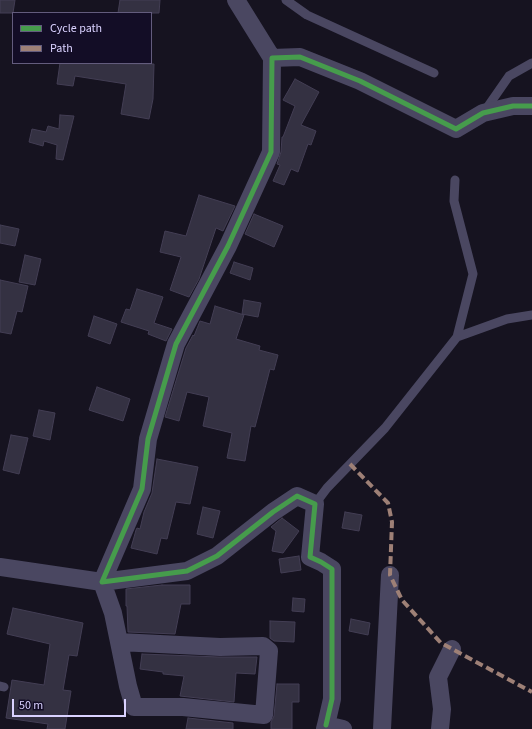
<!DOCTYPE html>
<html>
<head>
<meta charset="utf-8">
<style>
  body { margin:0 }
  #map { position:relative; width:532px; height:729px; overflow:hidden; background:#161320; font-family:"Source Sans 3",sans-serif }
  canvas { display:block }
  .legend { position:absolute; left:12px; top:12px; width:140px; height:52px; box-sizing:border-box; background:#130d26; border:1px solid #635c7d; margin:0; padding:5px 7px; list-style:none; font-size:12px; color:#dad2ff }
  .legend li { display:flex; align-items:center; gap:8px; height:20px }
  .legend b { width:20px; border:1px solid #635c7d }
  .scale { position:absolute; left:12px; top:699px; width:114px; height:18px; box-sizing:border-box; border:2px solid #dad2ff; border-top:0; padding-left:5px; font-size:12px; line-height:14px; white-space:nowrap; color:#dad2ff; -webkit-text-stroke:3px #130d26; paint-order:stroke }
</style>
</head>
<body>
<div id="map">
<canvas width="532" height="729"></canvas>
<ul class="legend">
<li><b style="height:5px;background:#469c4c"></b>Cycle path</li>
<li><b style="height:5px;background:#9e8076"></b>Path</li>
</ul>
<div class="scale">50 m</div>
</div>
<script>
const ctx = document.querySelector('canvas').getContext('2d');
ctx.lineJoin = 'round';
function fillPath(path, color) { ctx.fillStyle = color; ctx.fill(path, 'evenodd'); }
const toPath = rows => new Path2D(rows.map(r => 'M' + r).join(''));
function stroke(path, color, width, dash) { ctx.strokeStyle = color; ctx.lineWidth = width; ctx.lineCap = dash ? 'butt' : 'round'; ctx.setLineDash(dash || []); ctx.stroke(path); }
const building = toPath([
  [0,0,15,0,13,13,0,13,0,0],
  [120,0,160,0,159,13,118,13,120,0],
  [60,63,154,64,153,99,149,119,121,114,126,84,75,76,73,86,57,84,60,63],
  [295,79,319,92,301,125,316,131,311,145,308,144,298,172,291,169,284,185,273,181,280,165,277,164,281,152,282,137,283,137,295,106,283,100,295,79],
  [60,115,74,116,63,160,56,159,57,145,44,141,43,146,29,142,32,129,46,132,48,126,59,129,60,115],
  [199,195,235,206,223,231,216,228,199,279,189,297,170,290,181,257,160,252,165,231,186,236,199,195],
  [254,214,283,226,274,247,245,234,254,214],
  [0,225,19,229,15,246,0,243,0,225],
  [25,255,41,259,35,285,19,282,25,255],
  [234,262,253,268,250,280,230,273,234,262],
  [0,280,28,286,22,312,17,311,11,334,0,332,0,280],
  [137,289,163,297,154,323,172,329,166,341,148,334,149,331,121,322,126,309,130,310,137,289],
  [244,300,261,303,258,317,242,314,244,300],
  [215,306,244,315,236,339,260,346,259,350,278,355,274,370,270,369,255,427,251,426,245,461,227,458,232,433,203,426,209,397,187,392,179,421,165,417,186,348,193,335,194,336,200,321,210,324,215,306],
  [94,316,117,324,110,344,88,336,94,316],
  [97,387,130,399,123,421,89,410,97,387],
  [39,410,55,413,50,440,33,436,39,410],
  [11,435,28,438,19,474,3,470,11,435],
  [157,459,198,467,190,504,176,502,167,539,161,538,157,554,131,548,136,530,137,528,140,529,144,512,152,493,157,459],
  [203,507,220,511,213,538,197,534,203,507],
  [345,512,362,515,359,531,342,528,345,512],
  [282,518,299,531,283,553,272,551,276,531,271,527,282,518],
  [299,556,301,570,281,573,279,559,299,556],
  [162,585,190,585,190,604,181,604,175,634,128,632,127,606,126,606,126,589,162,585],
  [293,598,305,599,304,612,292,611,293,598],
  [13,608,83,623,77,656,69,655,63,690,71,691,65,729,47,729,48,724,6,718,12,680,44,685,50,644,7,634,13,608],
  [351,619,370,623,368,635,349,631,351,619],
  [270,621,295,622,294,642,274,641,270,638,270,621],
  [142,654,219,657,257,657,255,674,236,673,234,702,180,696,184,676,163,674,163,672,140,669,142,654],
  [277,684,299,684,299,702,292,702,292,729,271,729,271,722,274,716,277,684],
  [188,718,233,723,233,729,186,729,188,718]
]);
const lane = toPath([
  [286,0,307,15,434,73],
  [484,112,509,76,532,63],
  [457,337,507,319,532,315],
  [315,504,327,488,385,428,457,337,473,274,454,201,455,180],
  [0,686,4,687]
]);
const street = toPath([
  [236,0,272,58],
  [0,567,102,582,113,613,119,642,128,686,134,707,183,707,264,715,269,651,263,646,220,647,119,642],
  [326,725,332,699,332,569,321,562,310,557,315,504,297,496,273,512,217,556,187,571,102,582,142,489,148,439,176,344,228,246,271,152,272,58,300,57,360,81,456,129,483,113,513,106,532,106],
  [325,729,326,725,343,729],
  [382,729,390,575],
  [440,729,442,709,438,677,452,649]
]);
const quiet = toPath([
  [350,464,388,503,392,522,390,575,402,600,441,643,532,692]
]);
const cycleway = toPath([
  [326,725,332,699,332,569,321,562,310,557,315,504,297,496,273,512,217,556,187,571,102,582,142,489,148,439,176,344,228,246,271,152,272,58,300,57,360,81,456,129,483,113,513,106,532,106]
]);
fillPath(building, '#343142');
stroke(building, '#433e54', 1);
stroke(lane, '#4a4761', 9);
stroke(street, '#4a4761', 18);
stroke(quiet, '#9e8076', 4, [8, 4]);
stroke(cycleway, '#469c4c', 5);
</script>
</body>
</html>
